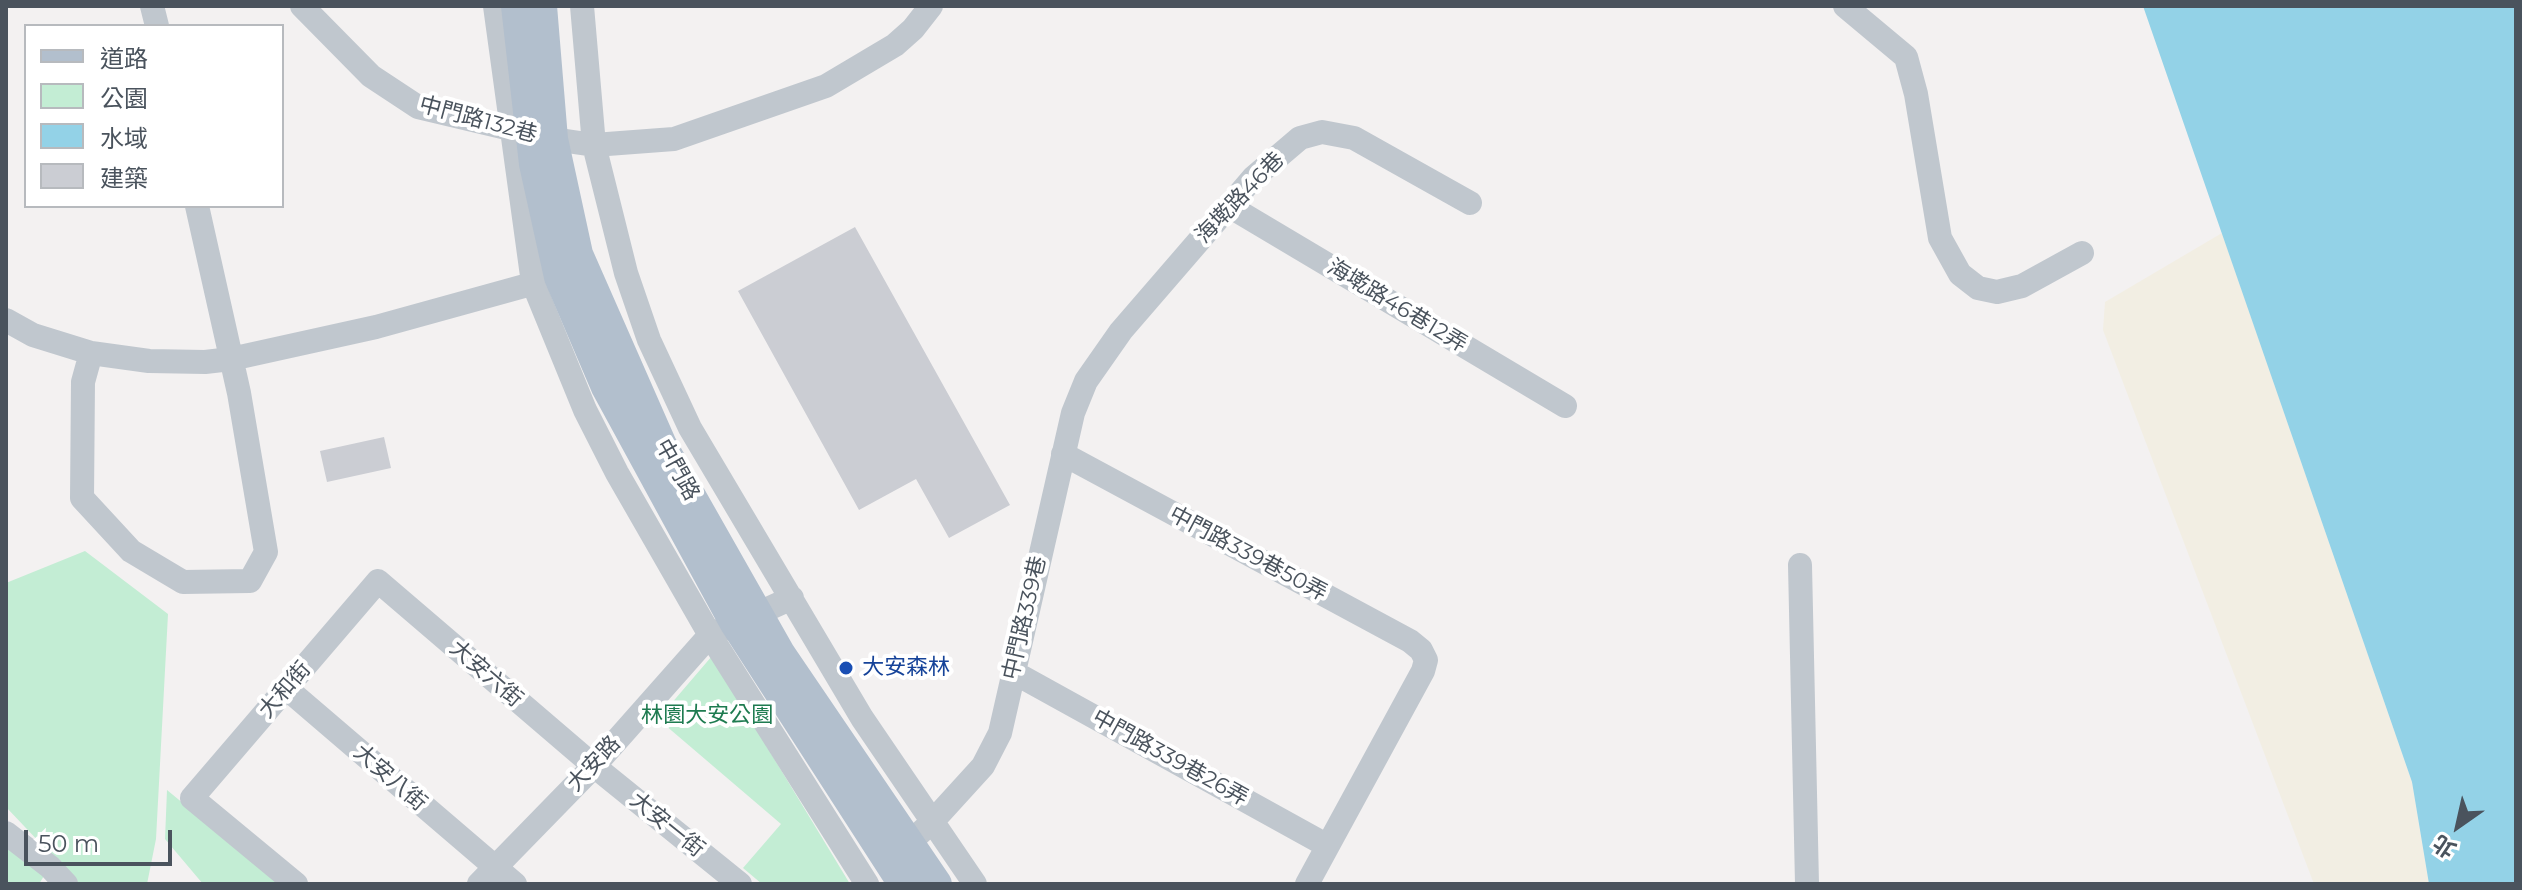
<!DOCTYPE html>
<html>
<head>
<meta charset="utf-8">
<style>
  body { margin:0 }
  #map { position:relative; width:2522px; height:890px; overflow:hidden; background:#f3f1f1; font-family:Montserrat,"Noto Sans TC",sans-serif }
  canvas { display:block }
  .frame { position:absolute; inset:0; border:8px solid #4a535d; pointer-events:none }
  .legend { position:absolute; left:24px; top:24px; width:260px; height:184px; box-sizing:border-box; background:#fff; border:2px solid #b7babe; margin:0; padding:10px 14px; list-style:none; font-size:24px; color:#4a535d }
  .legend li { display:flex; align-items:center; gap:16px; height:40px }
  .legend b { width:40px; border:2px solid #b7babe }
  .north { position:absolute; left:2418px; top:786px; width:80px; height:80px; -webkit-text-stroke:6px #fff; paint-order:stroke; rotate:214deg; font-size:22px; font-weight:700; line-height:32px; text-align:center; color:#4a535d }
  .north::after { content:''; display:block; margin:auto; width:28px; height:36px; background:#4a535d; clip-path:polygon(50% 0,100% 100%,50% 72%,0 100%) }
  .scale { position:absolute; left:24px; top:830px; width:148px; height:36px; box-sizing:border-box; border:4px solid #4a535d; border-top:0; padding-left:10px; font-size:24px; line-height:28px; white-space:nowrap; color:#4a535d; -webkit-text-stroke:6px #fff; paint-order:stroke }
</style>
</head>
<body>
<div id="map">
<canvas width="2522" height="890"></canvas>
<div class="frame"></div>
<ul class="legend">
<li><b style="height:10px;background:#b2bfcd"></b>道路</li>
<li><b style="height:22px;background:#c3edd4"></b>公園</li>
<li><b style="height:22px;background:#93d2e7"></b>水域</li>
<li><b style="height:22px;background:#cbcdd3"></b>建築</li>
</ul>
<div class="north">北</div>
<div class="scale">50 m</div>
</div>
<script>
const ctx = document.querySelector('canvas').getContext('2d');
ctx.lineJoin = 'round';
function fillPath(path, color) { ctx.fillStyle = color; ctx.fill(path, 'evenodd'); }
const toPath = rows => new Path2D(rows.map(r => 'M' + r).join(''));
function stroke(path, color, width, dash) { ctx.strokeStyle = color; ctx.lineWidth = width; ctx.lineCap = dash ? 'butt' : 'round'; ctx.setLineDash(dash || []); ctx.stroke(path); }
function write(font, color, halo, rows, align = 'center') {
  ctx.font = font + ' Montserrat,"Noto Sans TC",sans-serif'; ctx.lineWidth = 8; ctx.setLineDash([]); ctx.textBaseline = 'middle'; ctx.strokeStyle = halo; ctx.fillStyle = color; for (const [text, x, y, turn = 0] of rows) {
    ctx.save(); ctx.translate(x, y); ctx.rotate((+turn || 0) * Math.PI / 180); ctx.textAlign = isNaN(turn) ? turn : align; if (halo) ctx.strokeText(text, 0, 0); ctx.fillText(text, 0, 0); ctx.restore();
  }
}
const green = toPath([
  [85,551,168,614,156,839,147,884,79,884,6,807,6,583],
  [712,656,850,884,762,884,743,868,781,824,658,719],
  [167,790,281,884,203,884,165,839],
  [6,841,47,871,39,884,6,884]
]);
const sand = toPath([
  [2222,233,2412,782,2429,884,2314,884,2103,330,2105,302]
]);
const water = toPath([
  [2143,6,2516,6,2516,884,2429,884,2412,782]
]);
const building = toPath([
  [855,227,1010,505,949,538,916,479,859,510,738,291],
  [384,437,391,468,327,482,320,451]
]);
const minor = toPath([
  [152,6,157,26],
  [302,6,371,76,418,107,553,139,594,145,674,139,826,86,895,45,913,29,931,6],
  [495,6,533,283,585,410,617,473,710,635,867,884],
  [582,6,594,145,626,273,649,340,690,428,862,718,975,884],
  [1845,6,1906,57,1916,94,1940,238,1960,274,1978,288,1997,292,2022,286,2082,253],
  [1229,206,1565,406],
  [6,320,33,335,91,353,149,361,205,362,231,359,376,327,546,280],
  [91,353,83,382,82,498,131,551,183,582,250,581,266,552,239,393,197,206],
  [1063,454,1410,641,1421,650,1426,660,1423,671,1307,884],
  [1800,565,1807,884],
  [1013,672,1326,845],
  [286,688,515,884],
  [6,833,50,867,66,884],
  [903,856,909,843,932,822,983,766,1000,733,1073,413,1086,381,1121,331,1229,206,1253,178,1300,138,1322,132,1354,138,1470,203],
  [296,884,192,798,378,581,594,766,740,884],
  [479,884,594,766,710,635,792,598]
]);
const major = toPath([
  [516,6,534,164,559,277,606,387,734,622,903,884],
  [542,6,553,139,578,254,662,445,780,653,937,884]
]);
const markers = [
  [846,668,8,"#1a4fb4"]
];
const streetNames = [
  ["中門路132巷",478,120,15],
  ["海墘路46巷",1240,198,-46],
  ["海墘路46巷12弄",1397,306,31],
  ["中門路",677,470,61],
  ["中門路339巷50弄",1248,554,28],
  ["中門路339巷",1025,618,-77],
  ["大安六街",486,674,41],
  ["大和街",285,690,-49],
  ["中門路339巷26弄",1170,758,29],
  ["大安路",594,764,-47],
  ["大安八街",390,778,41],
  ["大安一街",667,825,39]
];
const transitNames = [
  ["大安森林",862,668]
];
const parkNames = [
  ["林園大安公園",707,716]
];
fillPath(green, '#c3edd4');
fillPath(sand, '#f2eee3');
fillPath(water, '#93d2e7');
fillPath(building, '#cbcdd3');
stroke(minor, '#c0c7ce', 24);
stroke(major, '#b2bfcd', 30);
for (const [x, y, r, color] of markers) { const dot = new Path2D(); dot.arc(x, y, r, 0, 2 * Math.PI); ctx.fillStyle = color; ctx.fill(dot); stroke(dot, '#fff', 3); }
write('22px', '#4a535d', '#fff', streetNames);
write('22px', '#164399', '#fff', transitNames, 'left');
write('22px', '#1e7b50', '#fff', parkNames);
</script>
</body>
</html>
